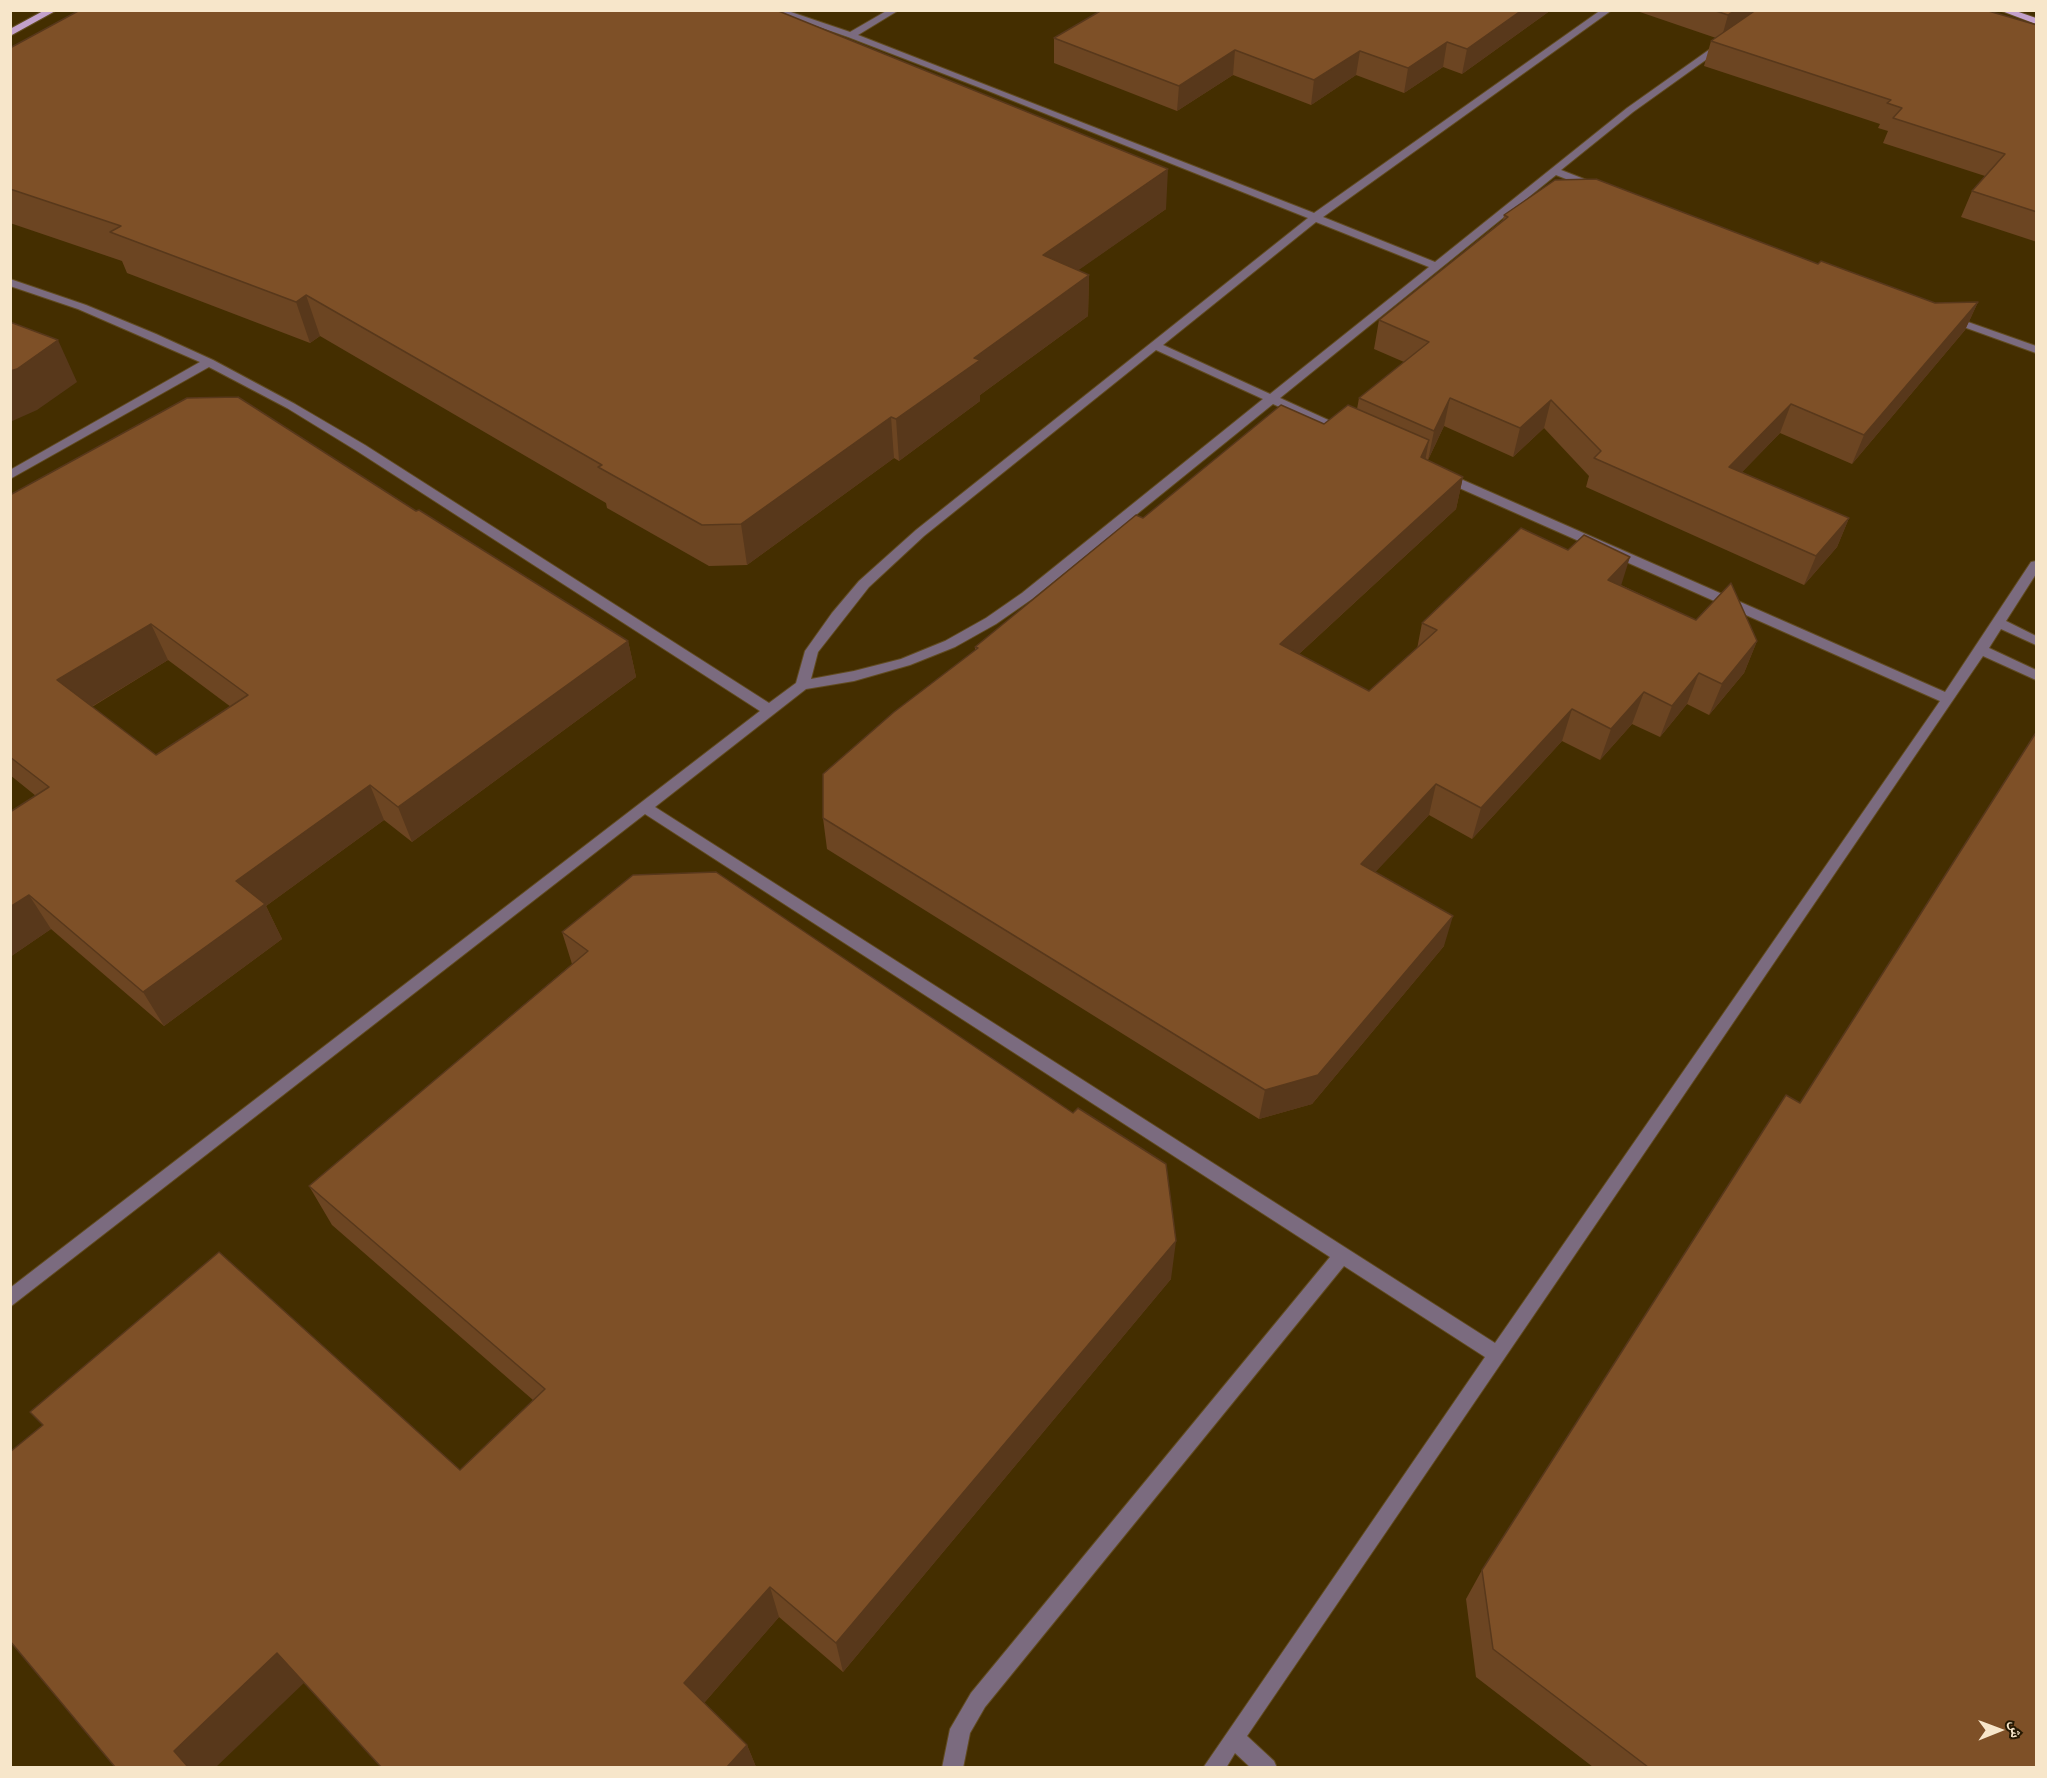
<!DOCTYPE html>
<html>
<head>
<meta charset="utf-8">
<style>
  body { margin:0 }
  #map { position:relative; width:2047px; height:1778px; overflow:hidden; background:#442e00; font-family:"Noto Sans","Noto Naskh Arabic",sans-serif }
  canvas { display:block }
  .frame { position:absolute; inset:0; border:12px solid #f7e6ca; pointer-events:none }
  .north { position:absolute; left:1969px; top:1700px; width:60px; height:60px; -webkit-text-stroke:4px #251802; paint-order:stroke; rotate:89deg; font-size:16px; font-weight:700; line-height:24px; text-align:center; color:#f7e6ca }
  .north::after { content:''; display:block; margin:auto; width:21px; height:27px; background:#f7e6ca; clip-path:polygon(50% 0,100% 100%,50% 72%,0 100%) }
</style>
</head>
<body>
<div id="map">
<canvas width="2047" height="1778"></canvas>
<div class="frame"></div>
<div class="north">ش</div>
</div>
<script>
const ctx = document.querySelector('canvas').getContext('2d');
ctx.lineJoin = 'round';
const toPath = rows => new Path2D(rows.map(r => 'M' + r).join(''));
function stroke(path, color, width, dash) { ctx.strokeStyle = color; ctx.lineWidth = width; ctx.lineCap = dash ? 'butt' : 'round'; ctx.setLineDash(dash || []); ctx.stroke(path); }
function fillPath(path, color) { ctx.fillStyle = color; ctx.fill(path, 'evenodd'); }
const minor = toPath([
  [770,10,785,10,850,32,888,10,899,10,858,35,1314,213,1601,10,1612,10,1323,217,1435,262,1627,108,1720,42,1728,44,1633,112,1561,170,1597,184,1597,188,1589,188,1556,175,1280,398,1348,429,1348,435,1340,435,1273,404,1032,599,996,624,955,647,910,665,854,681,806,689,655,807,1495,1343,1940,701,1439,479,1439,473,1447,473,1945,692,2031,562,2036,561,2036,574,2006,621,2036,636,2036,645,2001,629,1989,648,2036,670,2036,680,1983,656,1247,1736,1274,1761,1277,1768,1251,1768,1235,1753,1226,1768,1203,1768,1485,1357,1344,1266,985,1707,970,1733,963,1768,942,1768,950,1729,971,1693,1330,1257,645,814,10,1307,10,1288,760,711,357,451,287,408,209,367,10,479,10,470,200,362,78,309,10,286,10,279,86,305,156,334,213,360,295,404,365,445,769,703,796,683,805,651,832,613,859,581,916,530,1308,218,986,90,848,37,770,10],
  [1316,222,1429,267,1270,394,1163,345,1316,222],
  [1156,350,1263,399,1022,593,986,618,945,641,901,659,854,671,811,679,818,652,869,587,924,536,1156,350],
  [1951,316,2036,346,2036,353,1947,321,1947,317,1951,316]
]);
const major = toPath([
  [45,10,57,10,10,36,10,29,45,10],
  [1999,10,2013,10,2036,18,2036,24,1999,10]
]);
const wall = toPath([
  [1102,10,1551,10,1462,74,1443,67,1404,93,1356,75,1311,105,1233,75,1177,111,1054,63,1054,38],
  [1634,10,1985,10,2037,25,2037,242,1961,217,1972,191,1985,176,1883,143,1888,131,1878,128,1880,124,1704,66,1711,41,1716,38],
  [10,48,1166,209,1078,270,1089,275,1088,316,980,395,980,401,899,461,894,458,747,565,709,566,607,508,606,503,320,336,310,343,127,273,122,261,10,223],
  [1504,215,1818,264,1935,303,1978,302,1965,330,1852,464,1780,433,1742,472,1849,518,1837,547,1804,585,1586,487,1589,476,1544,428,1513,457,1444,426,1428,460,1463,477,1456,509,1299,654,1369,691,1417,649,1422,623,1621,585,1696,620,1757,641,1744,673,1709,715,1687,704,1660,737,1632,724,1600,760,1562,741,1472,839,1429,815,1375,872,1444,946,1312,1104,1259,1119,827,849,823,818,975,650,975,647,1143,518,1324,424,1357,409,1359,398,1404,362,1374,349,1379,320,1503,220],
  [10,495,416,511,628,641,636,677,412,842,384,820,266,906,282,939,164,1026,51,929,10,957,36,796,10,775],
  [168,660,231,707,156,755,92,707],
  [562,932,1171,1279,843,1672,779,1617,704,1703,747,1745,756,1767,381,1767,304,1682,460,1470,533,1400,332,1225,309,1186,572,964],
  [1800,1103,2037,1767,1593,1767,1476,1677,1466,1599,1482,1570]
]);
const shadedWall = toPath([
  [1522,10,1551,10,1462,74,1467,49],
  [1735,10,1765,10,1721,40,1728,15],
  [1447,42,1443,67,1404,93,1408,68],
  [1235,50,1233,75,1177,111,1179,86],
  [1360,51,1356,75,1311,105,1314,80],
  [1168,169,1166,209,1043,295,1043,255],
  [1089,275,1088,316,980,395,980,401,899,461,896,419,974,358],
  [306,295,320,336,310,343,296,302],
  [1978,302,1965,330,1852,464,1864,435],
  [58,340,77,382,37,410,10,422,10,371],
  [1450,398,1444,426,1428,460,1434,431],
  [1551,400,1544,428,1513,457,1520,428],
  [1791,404,1780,433,1719,496,1729,467],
  [891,417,894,458,747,565,741,524],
  [1429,440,1423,472,1421,457],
  [1463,477,1456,509,1275,676,1280,644],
  [1849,518,1837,547,1804,585,1816,556],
  [1630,557,1620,589,1608,580],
  [151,624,168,660,76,716,57,680],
  [628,641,636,677,412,842,398,807],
  [1757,641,1744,673,1709,715,1722,684],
  [1699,673,1687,704,1660,737,1672,706],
  [1644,692,1632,724,1600,760,1611,729],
  [1572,709,1562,741,1472,839,1481,808],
  [1436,784,1429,815,1354,895,1361,864],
  [370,785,384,820,266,906,282,939,164,1026,143,992,236,881],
  [29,895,51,929,10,957,10,907],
  [1453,916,1444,946,1312,1104,1259,1119,1265,1090],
  [1176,1241,1171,1279,843,1672,836,1643],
  [770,1587,779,1617,697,1711,684,1683],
  [277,1653,305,1682,216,1767,188,1767,174,1751],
  [747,1745,756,1767,727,1767]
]);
const building = toPath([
  [80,10,776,10,1168,169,1043,255,1089,275,974,358,980,360,896,419,891,417,741,524,702,525,598,467,602,465,306,295,296,302,110,232,121,226,10,189,10,48,80,10],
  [1102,10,1522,10,1467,49,1447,42,1408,68,1360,51,1314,80,1235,50,1179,86,1054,38,1102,10],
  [1713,10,1735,10,1728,15,1713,10],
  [1756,10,1985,10,2037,25,2037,212,1972,191,2005,154,1893,118,1902,108,1887,103,1891,100,1711,41,1756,10],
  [1596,179,1818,264,1821,261,1935,303,1978,302,1864,435,1791,404,1729,467,1849,518,1816,556,1594,458,1601,451,1551,400,1520,428,1450,398,1434,431,1359,398,1429,342,1379,320,1508,217,1504,215,1555,180,1596,179],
  [10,322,58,340,17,369,10,371,10,322],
  [238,397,416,511,419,510,628,641,398,807,370,785,236,881,265,904,143,992,29,895,10,907,10,812,49,787,10,757,10,495,187,398,238,397],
  [151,624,248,695,156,755,57,680,151,624],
  [1281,405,1324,424,1348,405,1429,440,1421,457,1463,477,1280,644,1369,691,1437,630,1422,623,1521,528,1568,550,1584,535,1630,557,1608,580,1696,620,1731,583,1757,641,1722,684,1699,673,1672,706,1644,692,1611,729,1572,709,1481,808,1436,784,1361,864,1453,916,1318,1075,1265,1090,823,818,823,774,894,712,978,648,975,647,1136,515,1143,518,1281,405],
  [2037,731,2037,1767,1648,1767,1493,1649,1482,1570,1786,1095,1800,1103,2037,731],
  [716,872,1073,1113,1078,1108,1166,1164,1176,1241,836,1643,770,1587,684,1683,747,1745,727,1767,381,1767,277,1653,174,1751,188,1767,115,1767,10,1641,10,1452,43,1425,30,1412,219,1252,460,1470,545,1389,309,1186,588,951,562,932,633,875,716,872]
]);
stroke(minor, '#614b20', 2);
stroke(major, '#614b20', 2);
fillPath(minor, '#7b6b7f');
fillPath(major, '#c3a1cb');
fillPath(wall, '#6c4522');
fillPath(shadedWall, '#58381b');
fillPath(building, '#7e5027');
stroke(building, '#58381b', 1.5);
</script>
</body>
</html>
